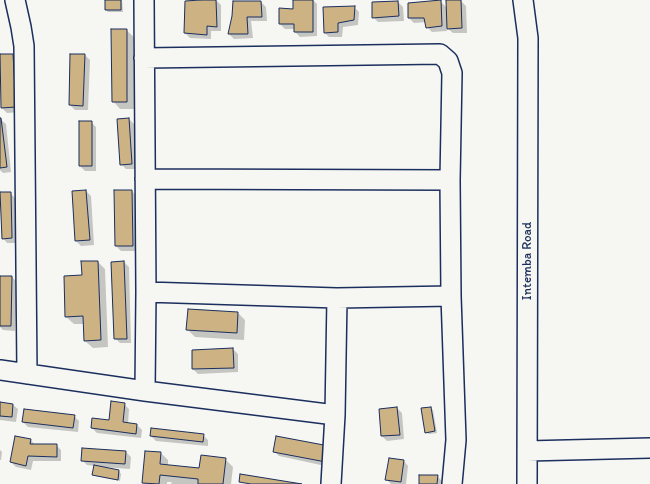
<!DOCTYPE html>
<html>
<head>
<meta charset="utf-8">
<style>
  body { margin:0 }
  canvas { display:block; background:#f6f6f2 }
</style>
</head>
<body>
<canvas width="650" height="484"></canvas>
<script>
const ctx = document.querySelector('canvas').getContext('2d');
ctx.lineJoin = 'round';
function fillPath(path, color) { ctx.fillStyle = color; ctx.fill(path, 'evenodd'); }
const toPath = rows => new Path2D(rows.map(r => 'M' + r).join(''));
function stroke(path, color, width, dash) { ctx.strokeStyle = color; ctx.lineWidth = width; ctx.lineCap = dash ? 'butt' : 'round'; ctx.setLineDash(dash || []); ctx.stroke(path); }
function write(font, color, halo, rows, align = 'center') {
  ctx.font = font + ' Itim,sans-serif'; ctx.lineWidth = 3; ctx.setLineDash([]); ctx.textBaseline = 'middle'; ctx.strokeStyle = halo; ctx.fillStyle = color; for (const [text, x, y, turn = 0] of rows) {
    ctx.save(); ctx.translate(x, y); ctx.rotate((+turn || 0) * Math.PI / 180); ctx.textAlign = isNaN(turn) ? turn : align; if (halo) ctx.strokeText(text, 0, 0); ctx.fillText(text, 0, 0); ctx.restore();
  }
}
const shadow = toPath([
  [106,0,122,0,123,12,108,12,106,10],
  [212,0,216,0,221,5,221,31,211,31,211,39,190,38,185,33],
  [294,0,313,0,317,4,317,36,300,37,295,32,295,29,285,29,280,24,294,10],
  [440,1,447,8,461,1,466,6,467,33,453,33,446,27,447,31,432,32,427,27,426,22,414,23,409,18],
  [261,2,266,7,267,21,251,21,253,38,234,39,229,34],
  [398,2,403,7,404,21,378,22,373,17],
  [354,7,359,12,358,25,343,27,342,37,329,37,325,33],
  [126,30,134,37,134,109,120,109,113,101],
  [0,55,13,55,18,60,21,112,7,113,2,108],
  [85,55,90,60,88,110,75,110,70,105],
  [0,119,6,124,11,172,3,173,0,170],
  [129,119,134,124,137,169,126,169,121,164],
  [91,122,96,127,96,171,85,171,80,166],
  [86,191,91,196,94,245,81,246,76,241],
  [132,191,136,196,137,251,121,251,116,246],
  [10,193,15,198,17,243,7,243,3,238],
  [98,262,105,269,108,347,93,348,85,341,85,324,74,324,66,317,83,276],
  [124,262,129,267,131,343,120,343,115,338],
  [0,277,12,277,17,282,15,331,3,330,0,327],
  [238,313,245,320,244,340,195,337,188,330],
  [233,349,238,354,238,372,198,374,193,369],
  [0,403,13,405,18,409,16,422,0,420],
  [124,404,129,409,128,424,137,425,142,430,141,438,97,433,92,428,110,422],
  [397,408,402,413,404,439,387,441,382,436],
  [430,408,433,410,437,433,429,434,426,432],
  [74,416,79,421,78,432,28,427,23,422],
  [203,435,208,440,208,446,156,441,151,436],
  [31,440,35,445,56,445,61,450,61,461,33,461,31,470,16,467,11,462],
  [328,447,330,467,279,456,274,451],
  [0,450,2,452,1,460,0,460],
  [126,452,131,457,130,469,103,467,103,468,119,471,121,474,120,481,95,476,93,474,95,466,87,465,82,460],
  [161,453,168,460,168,466,200,469,225,459,233,467,231,484,171,484,172,482,167,482,167,484,144,484,143,483],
  [404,461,408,466,406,484,391,484,386,479],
  [437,476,442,481,442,484,420,484]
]);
const building = toPath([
  [105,0,121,0,121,10,105,10,105,0],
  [200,0,216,0,217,27,207,26,207,35,184,33,185,1,200,0],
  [293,0,313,0,313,32,294,32,294,24,279,24,279,8,293,9,293,0],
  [441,0,442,26,426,28,424,18,408,18,408,3,441,0],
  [446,0,461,0,462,28,447,29,446,0],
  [233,1,261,1,262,17,247,17,248,34,228,34,232,16,233,1],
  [398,1,399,16,372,18,372,2,398,1],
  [355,6,354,20,338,23,338,32,324,33,323,7,355,6],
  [111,29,127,29,127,102,112,102,111,29],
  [0,54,13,54,16,107,1,108,0,54],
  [70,54,85,54,83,106,69,105,70,54],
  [0,118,1,118,7,167,0,168,0,118],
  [129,118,132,164,120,165,117,119,129,118],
  [79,121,92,121,92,166,79,166,79,121],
  [86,190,90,240,75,241,72,191,86,190],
  [114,190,132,190,133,246,115,246,114,190],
  [0,192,11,192,12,238,2,239,0,192],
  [81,261,98,261,101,340,84,341,83,316,65,317,64,276,82,275,81,261],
  [124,261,127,339,114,339,111,262,124,261],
  [0,276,12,276,11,326,0,326,0,276],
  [188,309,238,312,237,333,186,330,188,309],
  [233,348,234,368,192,369,192,350,233,348],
  [111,401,125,403,123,422,137,424,136,434,91,428,92,418,109,420,111,401],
  [0,402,13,404,12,417,0,416,0,402],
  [397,407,400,435,381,436,379,409,397,407],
  [431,407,435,431,425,433,421,408,431,407],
  [24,409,75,415,73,428,22,422,24,409],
  [151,428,204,434,203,442,150,436,151,428],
  [15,436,31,439,30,444,57,444,57,457,28,456,26,466,10,462,15,436],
  [276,436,329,446,326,462,273,452,276,436],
  [82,448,126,451,125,464,81,461,82,448],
  [145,451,161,452,160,464,199,468,201,455,226,458,223,484,198,484,198,479,160,475,159,484,142,483,145,451],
  [389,458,404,460,401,482,385,480,389,458],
  [94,465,119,470,118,480,92,475,94,465],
  [240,474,302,484,251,484,239,482,240,474],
  [419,475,438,475,437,484,419,484,419,475]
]);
const minor = toPath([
  [15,0,21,27,24,46,27,374],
  [144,0,146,292,145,391],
  [523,0,528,38,527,484],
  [144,58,440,54,448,61,452,73,450,180,451,296,456,440,452,484],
  [145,179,450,180],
  [146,292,337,298,451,296],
  [0,370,145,391,335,415],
  [527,451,650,448],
  [331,484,335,415,337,298]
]);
const streetNames = [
  ["Intemba Road",528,261,-90]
];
fillPath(shadow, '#0003');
fillPath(building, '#cdb283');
stroke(building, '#1b2f5e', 1);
stroke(minor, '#1b2f5e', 22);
stroke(minor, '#f6f6f2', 19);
write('13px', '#1b2f5e', '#f6f6f2', streetNames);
</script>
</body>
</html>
